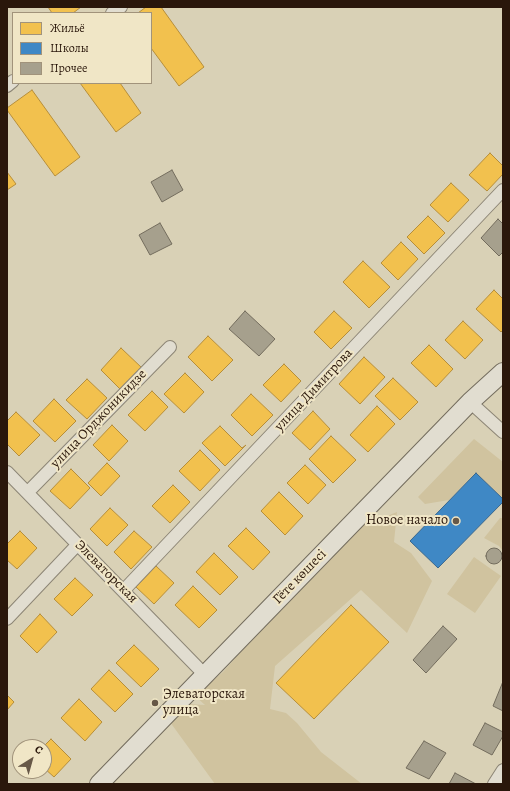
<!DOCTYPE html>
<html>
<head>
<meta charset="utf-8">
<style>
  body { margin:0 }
  #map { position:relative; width:510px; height:791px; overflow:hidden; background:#d9d1b6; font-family:Alegreya,serif }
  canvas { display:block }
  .frame { position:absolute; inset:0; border:8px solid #2a170b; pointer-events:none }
  .legend { position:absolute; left:12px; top:12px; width:140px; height:72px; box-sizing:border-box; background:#f0e6c6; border:1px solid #a1937b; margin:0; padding:5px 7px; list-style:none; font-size:12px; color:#2a170b }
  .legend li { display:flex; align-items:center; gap:8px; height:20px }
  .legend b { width:20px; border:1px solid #a1937b }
  .north { position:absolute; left:12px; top:739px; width:40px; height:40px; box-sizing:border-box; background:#f0e6c6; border:1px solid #a1937b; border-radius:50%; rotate:37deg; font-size:11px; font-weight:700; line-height:16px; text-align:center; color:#2a170b }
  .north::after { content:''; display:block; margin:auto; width:14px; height:18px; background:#675847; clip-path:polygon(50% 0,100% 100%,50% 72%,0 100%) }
</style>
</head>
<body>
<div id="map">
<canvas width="510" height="791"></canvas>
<div class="frame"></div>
<ul class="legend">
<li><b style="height:11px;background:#f2c14e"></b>Жильё</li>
<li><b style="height:11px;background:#3f88c5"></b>Школы</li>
<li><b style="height:11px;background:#a6a08d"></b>Прочее</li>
</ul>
<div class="north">С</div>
</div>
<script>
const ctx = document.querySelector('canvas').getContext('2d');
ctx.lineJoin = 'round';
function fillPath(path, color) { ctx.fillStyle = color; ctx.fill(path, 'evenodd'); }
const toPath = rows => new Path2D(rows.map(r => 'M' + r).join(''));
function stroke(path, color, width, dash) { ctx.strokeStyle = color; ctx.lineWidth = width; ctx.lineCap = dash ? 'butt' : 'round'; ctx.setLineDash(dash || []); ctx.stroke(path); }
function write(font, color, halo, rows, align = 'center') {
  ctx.font = font + ' Alegreya,serif'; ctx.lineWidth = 4; ctx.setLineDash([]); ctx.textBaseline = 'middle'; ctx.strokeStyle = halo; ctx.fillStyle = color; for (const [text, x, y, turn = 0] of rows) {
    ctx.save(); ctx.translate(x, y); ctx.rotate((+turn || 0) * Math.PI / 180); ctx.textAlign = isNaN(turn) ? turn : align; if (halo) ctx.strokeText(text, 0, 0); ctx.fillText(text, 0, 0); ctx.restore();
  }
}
const green = toPath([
  [474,439,503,462,503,499,476,473,449,500,425,504,418,497],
  [397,512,394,542,411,553,432,581,407,633,361,590,275,666,270,709,286,713,297,723,321,752,362,784,215,784,170,722,188,704,205,705,195,696,223,672,240,653,364,525],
  [500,518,503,518,503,551,499,546,484,538],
  [474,557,501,576,475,613,447,594]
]);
const homes = toPath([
  [48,7,81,7,73,13,52,13,48,7],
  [146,7,161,7,204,67,179,86,151,48,151,13,138,13,146,7],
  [80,83,120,83,141,113,116,132,80,83],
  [32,90,80,157,55,176,7,110,7,108,32,90],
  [490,153,503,166,503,174,487,191,469,175,490,153],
  [7,172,16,184,7,190,7,172],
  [451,183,469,200,448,222,430,205,451,183],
  [428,216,445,233,424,254,407,237,428,216],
  [401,242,418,259,398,280,381,263,401,242],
  [363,261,390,287,369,308,343,282,363,261],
  [494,290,503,299,503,330,501,332,476,309,494,290],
  [334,311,352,328,331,349,314,332,334,311],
  [463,321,483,340,465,359,445,340,463,321],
  [208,336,233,360,212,381,188,357,208,336],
  [429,345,453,369,436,387,411,363,429,345],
  [121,348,142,368,121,390,101,370,121,348],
  [364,357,385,377,360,404,339,384,364,357],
  [284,364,301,381,281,402,263,385,284,364],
  [185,373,204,392,184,413,164,394,185,373],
  [393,378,418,402,400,420,375,396,393,378],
  [87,379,107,398,87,419,66,400,87,379],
  [152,391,168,407,145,431,128,415,152,391],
  [251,394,273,415,252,436,231,415,251,394],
  [54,399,76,421,55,442,33,421,54,399],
  [377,406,395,424,368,452,350,435,377,406],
  [313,411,330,429,310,450,292,433,313,411],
  [16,412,40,435,19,456,7,444,7,421,16,412],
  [112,425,128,441,109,461,93,445,112,425],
  [220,426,242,448,246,445,225,466,202,443,220,426],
  [331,436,356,460,333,483,309,459,331,436],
  [200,450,220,470,200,491,179,471,200,450],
  [107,463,120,476,101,496,88,483,107,463],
  [305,465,326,485,308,504,287,483,305,465],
  [71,469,90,488,70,509,50,491,71,469],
  [173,485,190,502,170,523,152,506,173,485],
  [279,492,303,516,285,535,261,511,279,492],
  [110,508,128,525,107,546,90,529,110,508],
  [246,528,270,552,253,570,228,546,246,528],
  [20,531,37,548,17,569,7,560,7,544,20,531],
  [134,531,152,547,131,569,114,552,134,531],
  [214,553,238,577,220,595,196,572,214,553],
  [156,566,174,583,154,604,136,587,156,566],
  [75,578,93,595,72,616,54,599,75,578],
  [193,586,217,610,199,628,175,605,193,586],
  [351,605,389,642,314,719,276,683,351,605],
  [40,614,57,632,37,653,20,636,40,614],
  [134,645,159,669,141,687,116,663,134,645],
  [109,670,133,694,115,712,91,689,109,670],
  [7,695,14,702,7,710,7,695],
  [79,699,102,722,85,741,61,718,79,699],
  [51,739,71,759,54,777,44,768,43,747,51,739]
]);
const schools = toPath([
  [476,473,503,499,503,502,438,568,410,541,476,473]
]);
const building = toPath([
  [172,170,183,190,162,202,151,182,172,170],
  [498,219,503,224,503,252,499,256,481,238,498,219],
  [160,223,172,244,150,255,139,235,160,223],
  [245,311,275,339,259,356,229,329,245,311],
  '486 556a8 8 0 1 1 16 0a8 8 0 1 1-16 0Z',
  [443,626,457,639,426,673,413,660,443,626],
  [502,684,503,685,503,711,493,706,502,684],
  [485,723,503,732,503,736,492,755,473,745,485,723],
  [424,741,446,753,429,779,406,768,424,741],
  [455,773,476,784,449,784,455,773]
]);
const minor = toPath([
  [112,13,121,7],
  [7,86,13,81],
  [470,402,503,432],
  [7,472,204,674],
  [28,492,170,347],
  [124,590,503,190],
  [7,619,78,544],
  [494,784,503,770]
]);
const secondary = toPath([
  [99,784,470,402,503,372]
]);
const markers = [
  [456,521,4,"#675847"],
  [155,703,4,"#675847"]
];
const streetNames = [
  ["улица Димитрова",314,390,-47],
  ["улица Орджоникидзе",99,419,-46],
  ["Элеваторская",106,572,45],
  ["Гёте көшесі",300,577,-46]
];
const poiNames = [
  ["Новое начало",448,521],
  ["Элеваторская",163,695,"left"],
  ["улица",163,711,"left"]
];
fillPath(green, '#d0c39f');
fillPath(homes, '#f2c14e');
stroke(homes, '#b68e3a', 1);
fillPath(schools, '#3f88c5');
stroke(schools, '#39668d', 1);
fillPath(building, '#a6a08d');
stroke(building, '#736c5d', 1);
stroke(minor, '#8c8575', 14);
stroke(secondary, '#736c5d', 20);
stroke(minor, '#e1ddd0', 12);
stroke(secondary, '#e1ddd0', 18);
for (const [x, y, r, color] of markers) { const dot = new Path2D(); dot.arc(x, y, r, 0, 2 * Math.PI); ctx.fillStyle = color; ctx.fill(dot); stroke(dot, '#f0e6c6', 1.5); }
write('14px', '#2a170b', '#f0e6c6', streetNames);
write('14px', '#2a170b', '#f0e6c6', poiNames, 'right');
</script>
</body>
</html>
